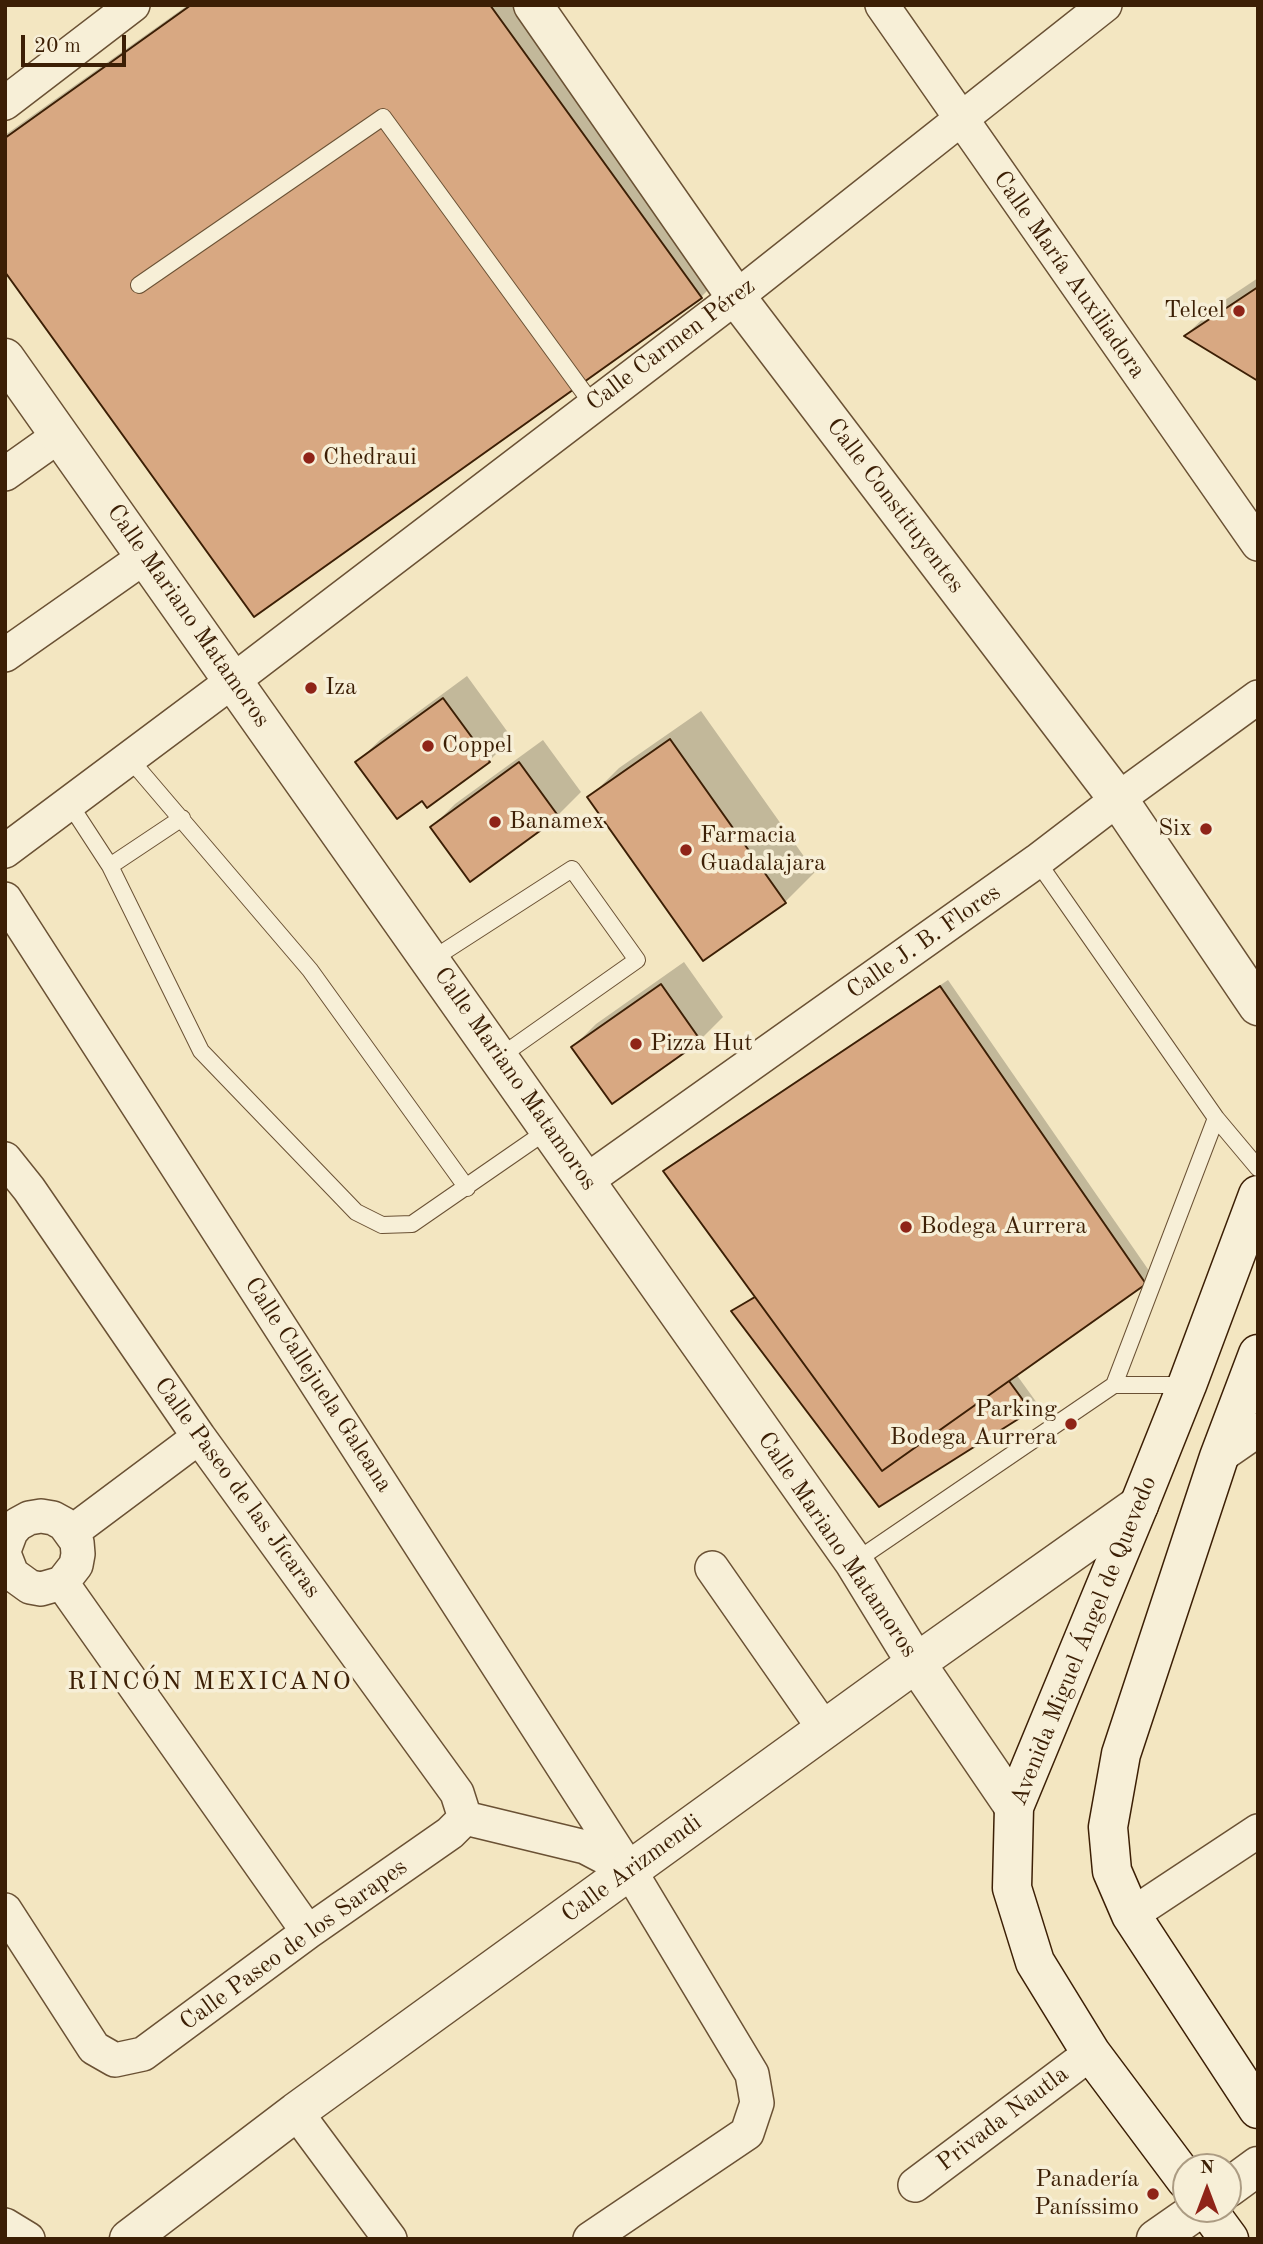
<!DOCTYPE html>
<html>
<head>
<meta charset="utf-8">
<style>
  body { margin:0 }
  #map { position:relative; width:1263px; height:2244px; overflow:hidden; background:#f3e6c1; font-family:"Old Standard TT",serif }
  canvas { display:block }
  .frame { position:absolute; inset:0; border:7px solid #3c1f05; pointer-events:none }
  .north { position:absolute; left:1172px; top:2153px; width:70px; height:70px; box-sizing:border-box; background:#f7efd7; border:2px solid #ac9c83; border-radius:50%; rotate:0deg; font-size:19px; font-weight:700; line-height:28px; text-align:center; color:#3c1f05 }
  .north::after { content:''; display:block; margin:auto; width:24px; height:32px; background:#8f2418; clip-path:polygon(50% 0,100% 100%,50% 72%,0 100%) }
  .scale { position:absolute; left:21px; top:35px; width:105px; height:32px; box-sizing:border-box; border:4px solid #3c1f05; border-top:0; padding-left:9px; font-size:21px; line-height:24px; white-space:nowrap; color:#3c1f05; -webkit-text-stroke:5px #f7efd7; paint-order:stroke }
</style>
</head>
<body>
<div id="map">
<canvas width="1263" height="2244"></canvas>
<div class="frame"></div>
<div class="north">N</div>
<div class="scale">20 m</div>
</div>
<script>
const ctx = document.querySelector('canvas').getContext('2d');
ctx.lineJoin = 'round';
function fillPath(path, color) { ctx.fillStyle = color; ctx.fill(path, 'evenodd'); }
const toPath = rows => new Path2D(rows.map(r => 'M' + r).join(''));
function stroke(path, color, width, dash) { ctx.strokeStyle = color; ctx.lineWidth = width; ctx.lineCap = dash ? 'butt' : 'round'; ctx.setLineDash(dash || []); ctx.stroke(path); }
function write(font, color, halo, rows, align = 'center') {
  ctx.font = font + ' "Old Standard TT",serif'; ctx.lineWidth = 7; ctx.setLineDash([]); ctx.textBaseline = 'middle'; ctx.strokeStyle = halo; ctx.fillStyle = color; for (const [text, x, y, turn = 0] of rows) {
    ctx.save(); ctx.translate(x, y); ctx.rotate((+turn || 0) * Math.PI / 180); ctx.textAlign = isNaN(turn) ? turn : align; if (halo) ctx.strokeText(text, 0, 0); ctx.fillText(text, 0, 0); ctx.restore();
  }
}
const shadow = toPath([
  [188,5,516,5,716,282,701,297,5,269,5,135],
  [1258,278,1258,379,1186,335,1216,306],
  [467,676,512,738,489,761,427,806,422,798,357,762,380,740],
  [701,711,815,872,785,902,589,798,619,768],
  [543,740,581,792,558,815,470,879,432,827,455,804],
  [684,962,723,1017,700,1040,573,1047,596,1024],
  [948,980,1152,1275,1016,1374,1037,1403,1030,1410,879,1504,733,1311,755,1295,665,1172,672,1164]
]);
const building = toPath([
  [191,5,490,5,702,298,254,617,5,272,5,138,191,5],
  [1258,287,1258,381,1184,336,1258,287],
  [443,698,490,762,427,808,422,801,397,819,355,762,443,698],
  [670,739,786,903,703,961,587,797,670,739],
  [519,762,559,817,470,882,430,827,519,762],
  [661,984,701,1041,612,1104,571,1047,661,984],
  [940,986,1146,1284,882,1471,663,1171,940,986],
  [755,1297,882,1471,1009,1381,1031,1411,879,1507,731,1311,755,1297]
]);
const service = toPath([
  [139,285,383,117,593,405],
  [129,758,310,970,467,1188],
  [69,803,110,866,201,1051,356,1212,382,1225,412,1224,548,1130],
  [1037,861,1216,1118,1114,1385],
  [110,866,182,818],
  [431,960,572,869,637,960,498,1058],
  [1216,1118,1258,1168],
  [854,1562,1114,1385,1187,1385]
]);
const minor = toPath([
  [882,5,1258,544],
  [5,103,133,5],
  [5,474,60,435],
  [5,655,146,556],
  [5,851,234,680,736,297,1105,5],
  [5,899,630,1871,752,2074,757,2103,747,2133,590,2239],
  [5,1159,29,1189,199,1437,457,1793,465,1818],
  [586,1181,1037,861,1118,799,1258,697],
  [1219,1457,1258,1430],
  [72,1532,199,1437],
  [5,1548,11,1532,18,1524,29,1518,41,1516,53,1518,64,1524,77,1542,78,1554,76,1565,62,1583,41,1589,30,1587,12,1574,5,1556],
  [712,1568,825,1730],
  [62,1583,308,1932],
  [465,1818,585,1847,629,1870],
  [5,1910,94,2048,115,2060,143,2054,308,1932,450,1833,465,1818],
  [1131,1915,1258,1831],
  [296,2112,390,2239],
  [915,2185,1091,2053],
  [5,2225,28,2239]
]);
const tertiary = toPath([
  [533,5,736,297,1118,799,1258,1006],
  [5,358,854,1562,916,1663,1014,1807],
  [1228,2188,1258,2166],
  [129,2239,296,2112,916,1663,1139,1505],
  [1156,2239,1199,2209]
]);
const secondary = toPath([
  [1258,1354,1219,1457,1121,1754,1108,1827,1112,1871,1131,1915,1258,2109],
  [1186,2180,1091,2053,1035,1962,1012,1888,1014,1807,1139,1505,1187,1385,1258,1195],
  [1207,2209,1229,2239]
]);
const markers = [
  [1239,311,7,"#8f2418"],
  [309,458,7,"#8f2418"],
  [311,688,7,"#8f2418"],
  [428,746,7,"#8f2418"],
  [495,822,7,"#8f2418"],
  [1206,829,7,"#8f2418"],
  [686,850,7,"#8f2418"],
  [636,1044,7,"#8f2418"],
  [906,1227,7,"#8f2418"],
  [1071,1424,7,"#8f2418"],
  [1153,2194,7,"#8f2418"]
];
const streetNames = [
  ["Calle María Auxiliadora",1069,275,55],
  ["Calle Carmen Pérez",671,345,-37],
  ["Calle Constituyentes",895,506,53],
  ["Calle Mariano Matamoros",188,616,55],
  ["Calle J. B. Flores",924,942,-35],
  ["Calle Mariano Matamoros",515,1079,55],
  ["Calle Callejuela Galeana",318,1385,57],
  ["Calle Paseo de las Jícaras",237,1488,54],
  ["Calle Mariano Matamoros",837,1545,56],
  ["Avenida Miguel Ángel de Quevedo",1084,1641,-68],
  ["Calle Arizmendi",632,1869,-36],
  ["Calle Paseo de los Sarapes",294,1945,-36],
  ["Privada Nautla",1003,2119,-37]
];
const poiNames = [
  ["Telcel",1225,311,"right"],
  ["Chedraui",323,458],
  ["Iza",325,688],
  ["Coppel",442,746],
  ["Banamex",509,822],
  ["Six",1192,829,"right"],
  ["Farmacia",700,836],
  ["Guadalajara",700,864],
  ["Pizza Hut",650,1044],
  ["Bodega Aurrera",920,1227],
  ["Parking",1057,1410,"right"],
  ["Bodega Aurrera",1057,1438,"right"],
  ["Panadería",1139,2180,"right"],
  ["Paníssimo",1139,2208,"right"]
];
const neighbourhoodNames = [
  ["RINCÓN MEXICANO",210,1682]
];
fillPath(shadow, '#0003');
fillPath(building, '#d8a882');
stroke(building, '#3c1f05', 2);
stroke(service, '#6a5134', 18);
stroke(minor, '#6a5134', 36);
stroke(tertiary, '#6a5134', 41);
stroke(secondary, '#3c1f05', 41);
stroke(service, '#f7efd7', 16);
stroke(minor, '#f7efd7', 33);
stroke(tertiary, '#f7efd7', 38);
stroke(secondary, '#f7efd7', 38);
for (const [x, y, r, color] of markers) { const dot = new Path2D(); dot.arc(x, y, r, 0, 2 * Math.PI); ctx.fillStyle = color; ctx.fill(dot); stroke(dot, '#f7efd7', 2.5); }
write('24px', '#3c1f05', '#f7efd7', streetNames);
write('24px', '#3c1f05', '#f7efd7', poiNames, 'left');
ctx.letterSpacing = '2px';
write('26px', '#3c1f05', '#f7efd7', neighbourhoodNames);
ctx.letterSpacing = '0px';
</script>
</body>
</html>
